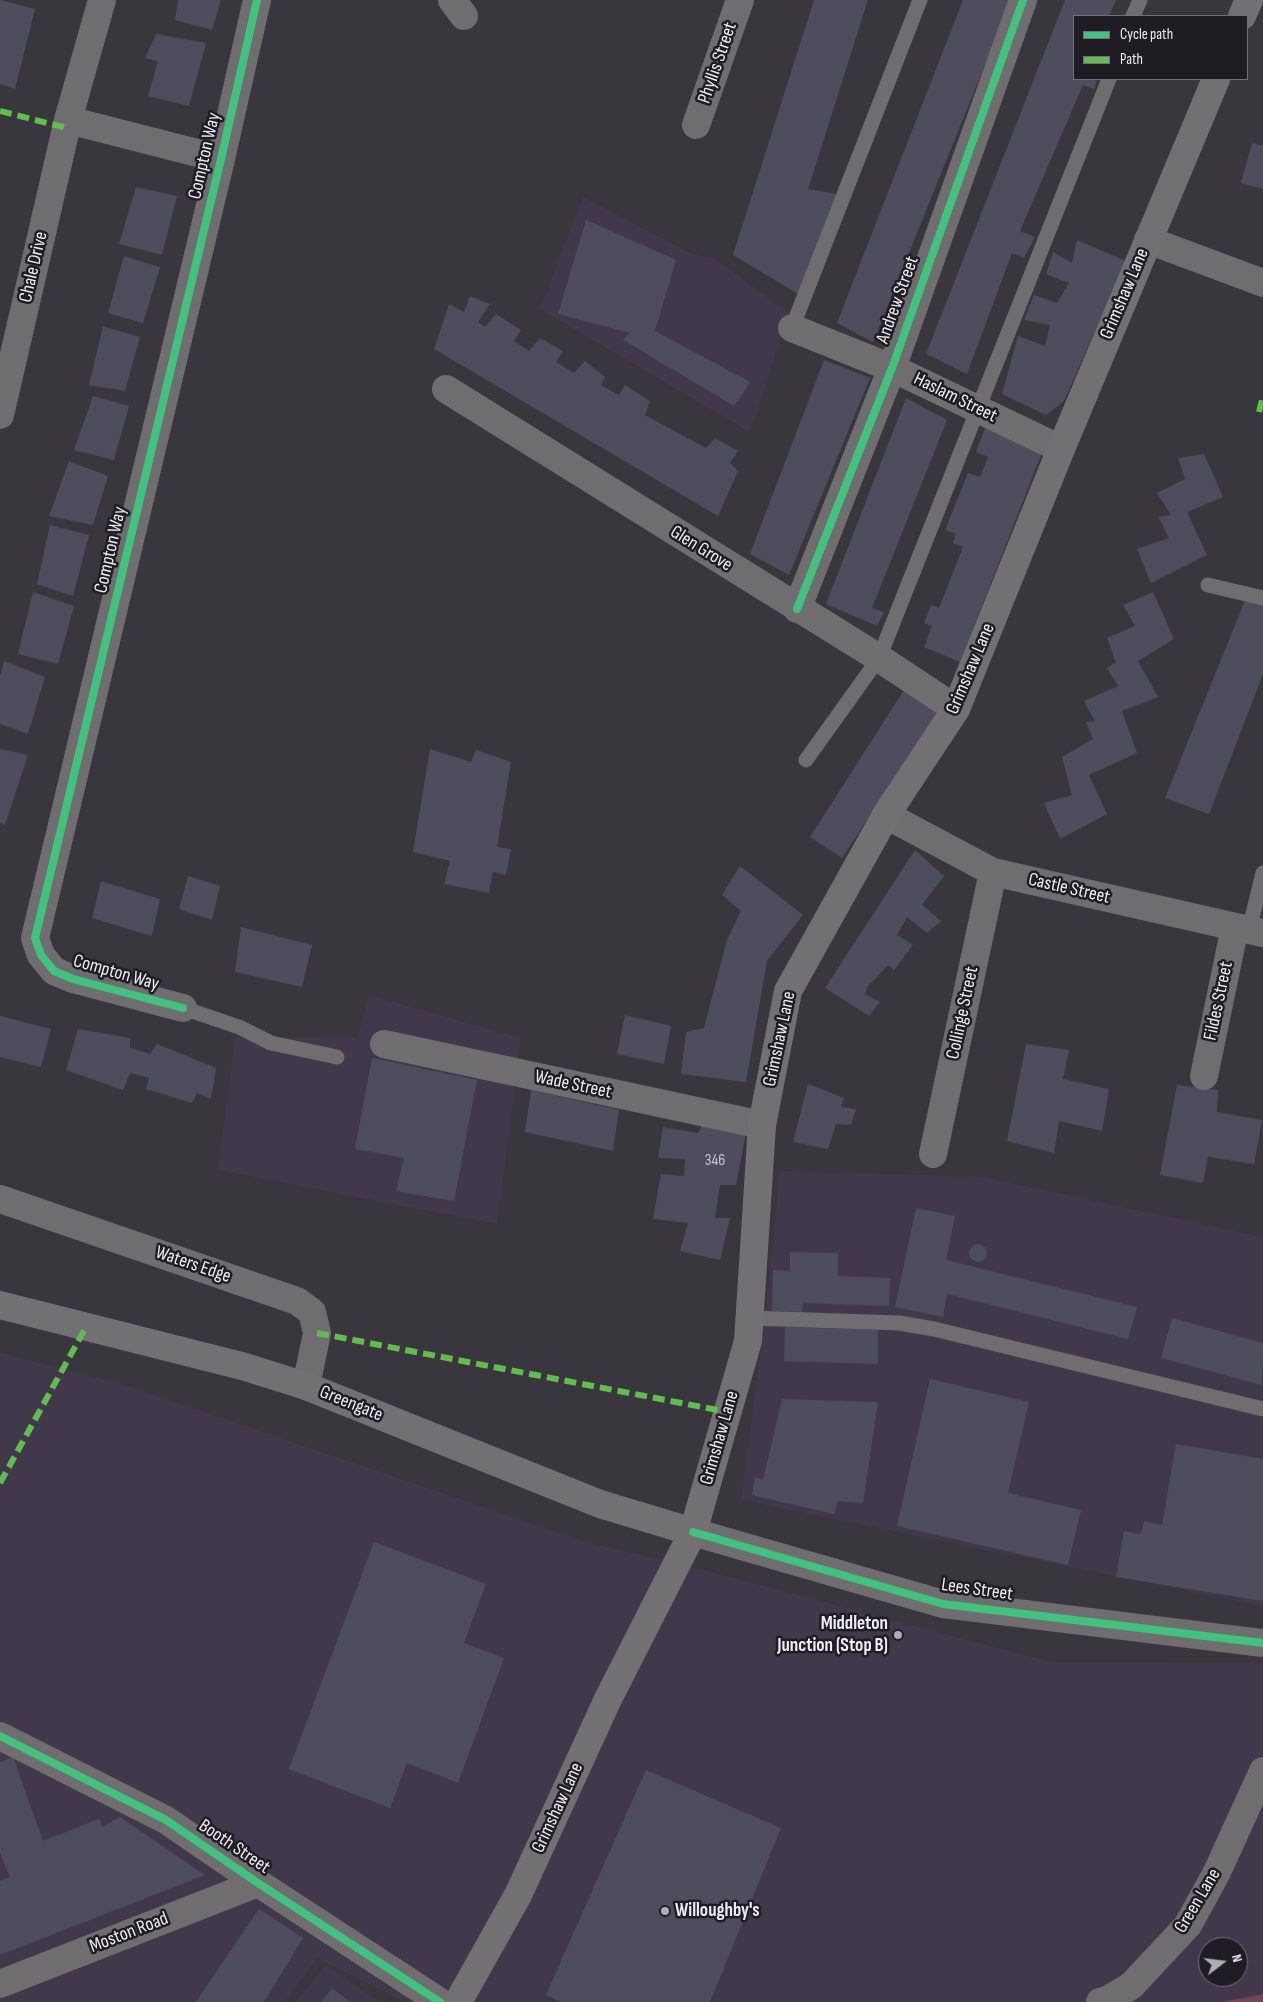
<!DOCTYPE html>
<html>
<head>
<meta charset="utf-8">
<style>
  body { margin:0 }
  #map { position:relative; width:1263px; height:2002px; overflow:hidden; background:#3a363e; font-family:"Sofia Sans Condensed",sans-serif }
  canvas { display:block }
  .legend { position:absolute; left:1073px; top:15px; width:175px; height:65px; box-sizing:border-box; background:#1f1d23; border:1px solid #726f77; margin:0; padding:6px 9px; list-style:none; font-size:15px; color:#efebf4 }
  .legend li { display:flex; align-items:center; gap:10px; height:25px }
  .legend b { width:25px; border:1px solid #726f77 }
  .north { position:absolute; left:1198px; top:1937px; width:50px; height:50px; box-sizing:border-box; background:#1f1d23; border:1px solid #726f77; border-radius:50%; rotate:75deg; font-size:14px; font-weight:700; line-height:20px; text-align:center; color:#efebf4 }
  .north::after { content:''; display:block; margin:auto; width:18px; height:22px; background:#b0acb4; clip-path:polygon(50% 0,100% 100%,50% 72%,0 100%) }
</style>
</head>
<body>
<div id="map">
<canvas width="1263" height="2002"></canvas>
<ul class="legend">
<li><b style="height:6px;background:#40c37c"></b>Cycle path</li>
<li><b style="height:6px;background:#5fbe4e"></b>Path</li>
</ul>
<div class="north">N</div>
</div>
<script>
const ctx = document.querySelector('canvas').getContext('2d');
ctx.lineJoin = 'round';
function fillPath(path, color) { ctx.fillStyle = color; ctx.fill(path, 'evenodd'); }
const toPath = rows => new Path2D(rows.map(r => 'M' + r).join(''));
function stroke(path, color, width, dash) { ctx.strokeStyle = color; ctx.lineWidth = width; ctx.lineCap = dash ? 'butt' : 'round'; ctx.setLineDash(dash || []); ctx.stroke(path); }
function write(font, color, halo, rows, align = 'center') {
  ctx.font = font + ' "Sofia Sans Condensed",sans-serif'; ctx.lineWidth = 5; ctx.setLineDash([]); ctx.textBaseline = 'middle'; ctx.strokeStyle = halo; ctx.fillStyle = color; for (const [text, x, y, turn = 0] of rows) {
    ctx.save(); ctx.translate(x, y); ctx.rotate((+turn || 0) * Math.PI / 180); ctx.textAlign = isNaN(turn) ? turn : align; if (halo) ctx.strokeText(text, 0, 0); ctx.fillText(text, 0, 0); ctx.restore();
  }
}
const built = toPath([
  [583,197,690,253,715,259,788,312,756,417,748,431,540,309],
  [369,995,521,1038,497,1224,218,1170,235,1038,358,1037],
  [780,1171,983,1177,1263,1237,1263,1606,741,1500,765,1320],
  [0,1353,122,1384,586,1542,715,1573,1051,1662,1263,1663,1263,2002,405,2002,317,1958,285,2002,0,2002],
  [1208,1947,1238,1947,1238,1977,1208,1977],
  [326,1965,379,2002,296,2002]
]);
const green = toPath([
  [1263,1994,1263,2002,1221,2002]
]);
const building = toPath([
  [0,0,35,9,15,89,0,84],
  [178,0,221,0,212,30,175,20],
  [814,0,868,0,808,189,837,194,798,294,733,255],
  [963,0,1011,0,873,342,837,323],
  [1065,0,1116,0,1109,16,1074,16,1074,79,1097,79,1094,89,1083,85,1020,231,1035,237,1024,258,1012,253,967,374,926,354],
  [156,34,206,43,189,106,148,96,158,61,145,58],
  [1252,143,1263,146,1263,189,1241,183],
  [136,187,177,196,162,255,119,244],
  [586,220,676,260,655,331,750,382,734,406,623,340,630,333,558,314],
  [1077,240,1126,261,1064,401,1046,415,1002,394,1018,336,1045,346,1050,325,1024,320,1034,295,1057,303,1069,283,1046,274,1053,252,1072,263],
  [124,256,160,267,143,323,108,313],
  [470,296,490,304,478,322,485,327,496,314,521,330,514,341,529,351,540,338,563,351,556,362,574,373,585,361,605,377,601,385,619,395,625,385,650,401,645,415,706,448,715,438,738,451,730,463,738,471,718,516,434,349,449,304,464,312],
  [103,326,140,337,125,391,89,385],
  [824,360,870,378,789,575,750,554],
  [93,396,129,406,114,460,74,450],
  [906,398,947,420,872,608,884,612,877,626,826,604],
  [987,423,1045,445,960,662,924,647,932,626,924,623,931,605,939,608,963,547,953,543,956,534,945,530,968,473,980,477,988,457,976,452],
  [1204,454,1223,497,1187,512,1207,555,1151,583,1137,549,1169,538,1158,517,1171,515,1157,493,1185,479,1178,458],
  [69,461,108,476,93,525,49,516],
  [50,525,89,535,73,596,37,584],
  [33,592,74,606,58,664,18,654],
  [1153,592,1174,639,1138,661,1158,697,1122,711,1137,753,1089,775,1107,814,1060,839,1044,803,1072,795,1062,757,1093,739,1086,722,1095,721,1084,701,1118,686,1107,668,1116,662,1107,638,1135,626,1123,605],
  [1246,598,1263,606,1263,674,1209,814,1165,798],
  [4,661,45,677,28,734,0,724,0,677],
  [904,690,938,711,842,858,810,837],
  [0,749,28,755,5,825,0,823],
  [430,749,471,762,476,750,511,762,497,847,511,849,506,875,493,872,489,893,444,884,450,861,413,852],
  [915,850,944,876,922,905,941,921,927,933,907,917,897,935,913,945,894,970,888,965,868,986,865,994,880,1002,869,1016,825,988],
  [740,866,803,915,767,961,746,1082,681,1074,686,1032,704,1028,727,940,741,911,722,895],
  [188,876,220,886,212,920,179,909],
  [101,881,160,899,152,936,92,918],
  [241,927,312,945,302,987,235,972],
  [625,1015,671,1026,664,1064,617,1054],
  [0,1016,51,1029,41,1067,0,1057],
  [78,1029,130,1038,130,1048,150,1054,157,1044,216,1068,211,1099,197,1093,192,1103,146,1089,149,1078,130,1073,123,1090,66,1070],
  [1026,1044,1069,1050,1063,1079,1109,1089,1102,1131,1059,1121,1054,1153,1007,1141],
  [372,1058,477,1080,454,1201,396,1191,404,1158,355,1149],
  [808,1084,844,1098,841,1107,856,1109,851,1125,836,1124,828,1149,793,1142],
  [1177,1085,1218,1090,1217,1112,1262,1120,1254,1164,1208,1157,1203,1183,1160,1175],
  [531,1090,619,1110,613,1151,525,1132],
  [706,1118,747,1127,736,1185,720,1185,715,1218,730,1218,720,1260,680,1251,688,1223,653,1219,661,1174,684,1176,685,1159,658,1158,663,1127,698,1133],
  [916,1208,955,1216,946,1260,1137,1307,1128,1339,947,1294,943,1317,895,1307],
  '969 1253a9 9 0 1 1 18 0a9 9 0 1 1-18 0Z',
  [790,1252,838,1253,838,1276,890,1278,889,1306,803,1303,802,1312,772,1311,773,1270,790,1271],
  [1172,1318,1263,1343,1262,1385,1161,1358],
  [785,1327,878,1330,878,1364,784,1361],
  [930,1379,1029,1402,1008,1493,1081,1510,1068,1565,897,1526],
  [782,1399,878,1402,863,1503,838,1501,834,1514,752,1495,755,1477,763,1480],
  [1176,1444,1263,1459,1263,1601,1116,1577,1124,1531,1141,1534,1144,1521,1162,1525],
  [374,1542,486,1584,464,1643,504,1658,458,1783,407,1763,390,1808,289,1769],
  [13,1757,43,1841,99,1819,102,1827,120,1817,205,1875,0,1955,0,1881,10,1877,0,1853,0,1762],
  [646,1770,781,1828,710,2002,561,2002,546,1995],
  [259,1909,303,1938,264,2002,196,2002],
  [332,1988,350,2002,322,2002]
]);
const service = toPath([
  [1133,16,1140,0],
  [792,328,920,0],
  [1208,585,1263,598],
  [806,760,879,658,1109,79],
  [1249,930,1263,873],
  [183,1008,239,1027,271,1043,337,1057],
  [750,1318,899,1323,934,1329,1263,1409]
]);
const minor = toPath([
  [452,0,464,16],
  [68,120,221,159],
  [696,125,740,0],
  [1148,240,1263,283],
  [792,328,892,368,1061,449],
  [446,389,879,658,956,709],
  [0,415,68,120,102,0],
  [797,609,892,368,1023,0],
  [886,815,993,872,1263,933],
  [183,1008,73,979,54,971,41,955,35,938,221,159,257,0],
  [384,1044,762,1125],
  [1204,1076,1235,927],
  [933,1154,993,872],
  [0,1199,297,1301,312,1312,317,1333,306,1386],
  [0,1736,166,1820,258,1883,440,2002],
  [0,1984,258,1883],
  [1100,2002,1107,2000,1131,1986,1188,1925,1217,1872,1263,1771]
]);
const tertiary = toPath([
  [693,1532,943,1604,1263,1643]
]);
const secondary = toPath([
  [1242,16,1249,0],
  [0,1305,242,1366,306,1386,600,1504,693,1532],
  [458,2002,518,1895,608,1699,693,1532,748,1341,762,1125,788,991,886,815,956,709,1061,449,1216,79]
]);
const quiet = toPath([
  [0,111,67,128],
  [1259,412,1263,396],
  [317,1333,728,1412],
  [0,1483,86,1327]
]);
const cycleway = toPath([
  [797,609,892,368,1023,0],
  [183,1008,73,979,54,971,41,955,35,938,221,159,257,0],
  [693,1532,943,1604,1263,1643],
  [0,1736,166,1820,258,1883,440,2002]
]);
const markers = [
  [898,1635,5,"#b0acb4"],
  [665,1911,5,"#b0acb4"]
];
const numberNames = [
  ["346",715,1161]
];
const streetNames = [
  ["Phyllis Street",718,63,-71],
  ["Compton Way",205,156,-77],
  ["Chale Drive",34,267,-77],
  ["Grimshaw Lane",1125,294,-67],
  ["Andrew Street",898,300,-70],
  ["Haslam Street",955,398,26],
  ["Glen Grove",701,549,32],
  ["Compton Way",111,550,-77],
  ["Grimshaw Lane",971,669,-67],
  ["Castle Street",1069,889,13],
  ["Compton Way",116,973,16],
  ["Fildes Street",1219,1001,-78],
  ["Collinge Street",963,1013,-78],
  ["Grimshaw Lane",780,1039,-78],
  ["Wade Street",573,1085,12],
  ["Waters Edge",193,1265,19],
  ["Greengate",351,1404,22],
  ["Grimshaw Lane",720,1438,-74],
  ["Lees Street",977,1590,8],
  ["Grimshaw Lane",558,1808,-65],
  ["Booth Street",234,1847,34],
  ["Green Lane",1198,1901,-59],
  ["Moston Road",129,1933,-21]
];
const poiNames = [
  ["Middleton",888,1624],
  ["Junction (Stop B)",888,1646],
  ["Willoughby's",675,1911,"left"]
];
fillPath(built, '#41394b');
fillPath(green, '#734358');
fillPath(building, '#4e4d5d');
stroke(service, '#706d70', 15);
stroke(minor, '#706d70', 28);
stroke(tertiary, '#706d70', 28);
stroke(secondary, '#737074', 28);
stroke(quiet, '#5fbe4e', 6, [12, 6]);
stroke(cycleway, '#40c37c', 8);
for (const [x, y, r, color] of markers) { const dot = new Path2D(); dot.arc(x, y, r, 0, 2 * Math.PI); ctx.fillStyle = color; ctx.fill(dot); stroke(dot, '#1f1d23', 2); }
write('16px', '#c7c4ce', null, numberNames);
write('19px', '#efebf4', '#1f1d23', streetNames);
write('bold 19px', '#efebf4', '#1f1d23', poiNames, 'right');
</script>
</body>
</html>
